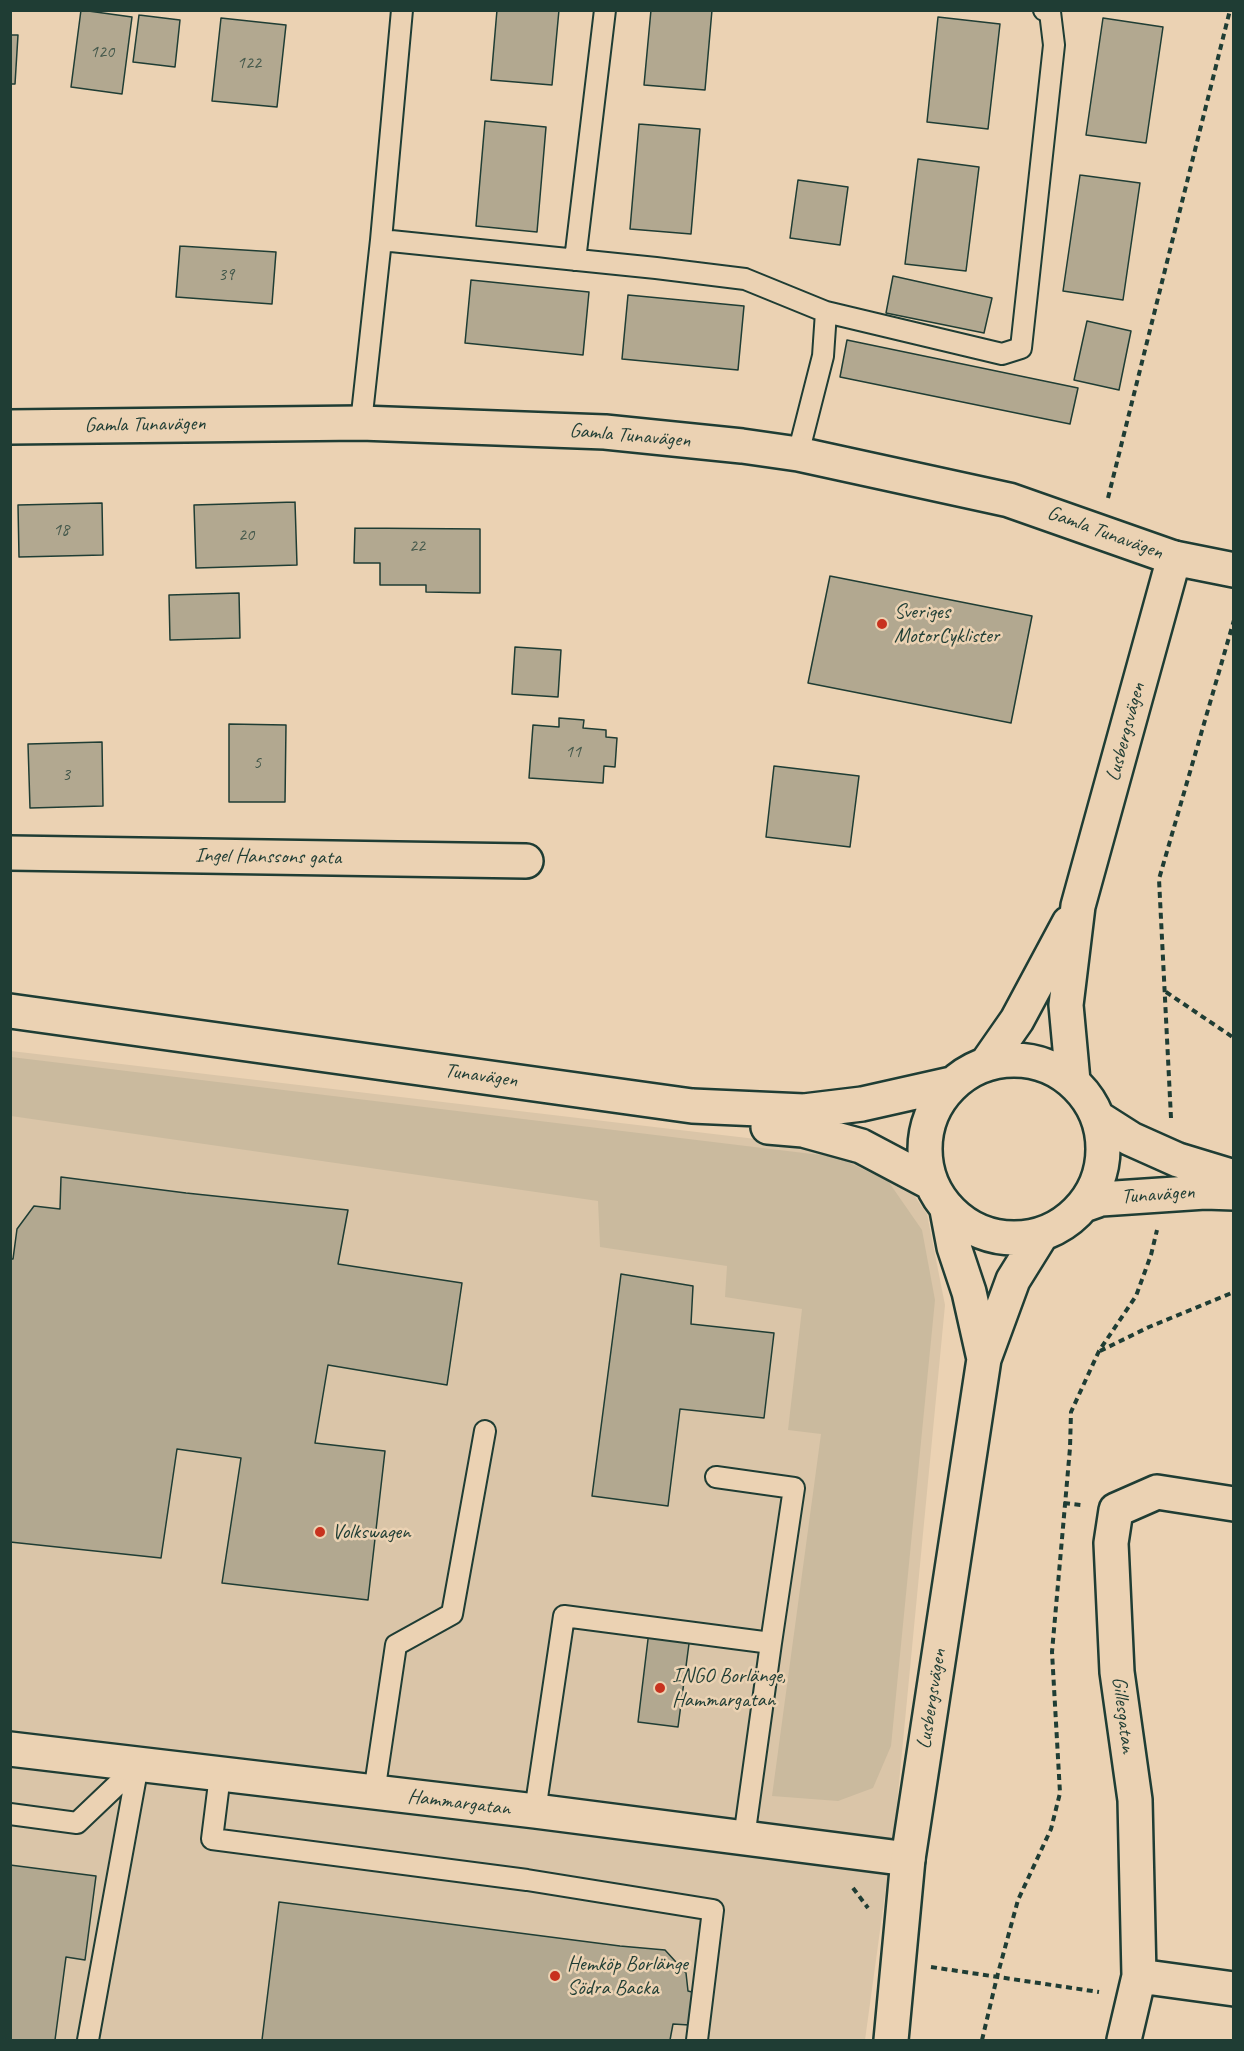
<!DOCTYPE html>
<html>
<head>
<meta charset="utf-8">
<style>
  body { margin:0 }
  #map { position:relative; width:1244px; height:2051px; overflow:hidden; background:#ebd2b3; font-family:Caveat,sans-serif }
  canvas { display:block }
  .frame { position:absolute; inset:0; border:12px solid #1f3d34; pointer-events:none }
</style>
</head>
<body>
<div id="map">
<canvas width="1244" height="2051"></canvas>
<div class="frame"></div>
</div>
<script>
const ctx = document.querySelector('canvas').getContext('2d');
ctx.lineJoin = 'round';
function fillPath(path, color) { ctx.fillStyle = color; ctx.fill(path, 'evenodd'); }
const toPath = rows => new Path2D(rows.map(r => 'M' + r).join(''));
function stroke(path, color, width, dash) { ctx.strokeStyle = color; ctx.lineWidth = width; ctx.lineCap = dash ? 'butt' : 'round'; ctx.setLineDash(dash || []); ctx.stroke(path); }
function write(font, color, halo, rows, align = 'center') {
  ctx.font = font + ' Caveat,sans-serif'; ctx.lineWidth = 5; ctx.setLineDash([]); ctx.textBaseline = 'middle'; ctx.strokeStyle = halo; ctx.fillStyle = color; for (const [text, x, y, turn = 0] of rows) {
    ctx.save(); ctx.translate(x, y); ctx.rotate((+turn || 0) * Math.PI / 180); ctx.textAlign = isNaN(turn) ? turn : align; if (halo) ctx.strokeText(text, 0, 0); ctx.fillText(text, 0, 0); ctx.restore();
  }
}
const built = toPath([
  [11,1051,849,1150,900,1175,927,1214,945,1305,896,1814,865,2040,11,2040]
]);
const green = toPath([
  [11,1057,837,1157,888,1181,922,1230,935,1300,891,1746,873,1788,838,1801,772,1796,821,1434,788,1430,802,1309,725,1297,727,1266,600,1247,598,1201,11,1116]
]);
const building = toPath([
  [81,10,132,17,122,94,71,87,81,10],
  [497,10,559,10,552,85,491,80,497,10],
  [651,10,712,10,705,90,644,85,651,10],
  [139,15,180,20,175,67,133,62,139,15],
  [938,17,1000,24,988,129,927,122,938,17],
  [221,18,286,25,277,107,212,101,221,18],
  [1103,18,1163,27,1146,143,1086,135,1103,18],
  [10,35,18,35,15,84,10,84,10,35],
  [485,121,546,127,537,232,476,226,485,121],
  [639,124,700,129,691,234,630,229,639,124],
  [918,159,979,167,966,271,905,264,918,159],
  [1080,175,1140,183,1123,300,1063,291,1080,175],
  [798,180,848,187,840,245,790,238,798,180],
  [180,246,276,252,272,304,176,297,180,246],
  [893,276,992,298,984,333,886,313,893,276],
  [471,280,589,292,583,355,465,343,471,280],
  [628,295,744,306,738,370,622,359,628,295],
  [1087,321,1131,331,1119,390,1074,380,1087,321],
  [847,340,1078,388,1070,424,840,377,847,340],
  [295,502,297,565,196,568,194,505,295,502],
  [102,503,103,555,19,557,18,505,102,503],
  [355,528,480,529,480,593,426,592,426,585,380,585,380,563,354,563,355,528],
  [830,576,1032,616,1011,723,808,683,830,576],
  [239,593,240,638,170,640,169,595,239,593],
  [515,647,561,650,558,697,512,694,515,647],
  [559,718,584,720,583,728,606,730,606,737,617,738,615,767,604,766,603,783,529,778,533,725,559,727,559,718],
  [229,724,286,725,285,802,229,802,229,724],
  [102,742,103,806,30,808,28,744,102,742],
  [774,766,859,776,850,847,766,837,774,766],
  [61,1177,186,1193,348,1210,338,1264,462,1283,447,1385,328,1365,315,1443,385,1451,368,1600,222,1583,241,1458,177,1449,161,1558,10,1542,10,1259,13,1259,17,1229,34,1206,60,1209,61,1177],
  [621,1274,693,1286,691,1324,774,1333,764,1418,680,1409,668,1506,592,1496,621,1274],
  [649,1631,690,1636,678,1727,638,1722,649,1631],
  [10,1865,96,1876,85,1960,66,1957,55,2040,10,2040,10,1865],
  [279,1902,620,1946,665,1950,686,1973,688,1991,696,1993,689,2025,673,2024,670,2040,262,2040,279,1902]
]);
const path = toPath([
  [1108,498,1230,10],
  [1166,992,1234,1038],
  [1171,1118,1159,879,1234,620],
  [1100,1351,1149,1327,1234,1292],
  [1064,1503,1081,1505],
  [853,1888,868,1908],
  [931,1967,1099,1992],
  [982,2040,997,1977,1018,1900,1051,1829,1060,1793,1052,1652,1070,1448,1071,1412,1099,1351,1136,1296,1151,1255,1157,1230]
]);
const lane = toPath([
  [381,240,656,268,745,279,826,312,1002,354,1021,348,1054,45,1050,12,1044,10],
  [575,260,605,10],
  [361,423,381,240,402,10],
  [798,454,823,356,826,312],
  [716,1477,794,1488,771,1643],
  [220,1775,212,1839,527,1880,713,1910,697,2040],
  [374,1793,396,1645,452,1614,485,1431],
  [535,1811,564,1616,771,1643,744,1838],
  [10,1814,77,1823,138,1765],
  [88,2040,138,1765]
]);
const street = toPath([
  [10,427,361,423,605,432,742,446,798,454,1009,500,1174,558],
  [10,853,526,861],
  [10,1749,535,1811,908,1859],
  [1139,1976,1234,1989],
  [1124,2040,1139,1976,1135,1800,1117,1672,1111,1543,1116,1510,1157,1492,1234,1504]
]);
const secondary = toPath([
  [10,1011,692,1106,804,1111,862,1104,951,1084],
  '925 1149a89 89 0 1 1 178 0a89 89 0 1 1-178 0Z',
  [987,1063,1017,1020,1069,923],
  [1073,1081,1066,1005,1078,906,1174,558,1234,570],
  [1098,1118,1131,1139,1178,1160,1234,1177],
  [768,1127,803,1130,861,1146,931,1183],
  [1084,1205,1101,1199,1205,1192,1234,1193],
  [947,1210,954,1247,969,1292,984,1359],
  [891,2040,908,1859,984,1359,1013,1280,1041,1235]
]);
const markers = [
  [882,624,6,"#c8321e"],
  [320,1532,6,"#c8321e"],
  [660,1688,6,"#c8321e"],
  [555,1976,6,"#c8321e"]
];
const numberNames = [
  ["120",102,52],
  ["122",249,63],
  ["39",226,275],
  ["18",61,530],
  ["20",246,535],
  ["22",417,546],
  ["11",573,752],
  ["5",257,763],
  ["3",66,775]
];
const streetNames = [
  ["Gamla Tunavägen",145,425,-1],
  ["Gamla Tunavägen",630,436,5],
  ["Gamla Tunavägen",1105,533,20],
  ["Lusbergsvägen",1126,732,-75],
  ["Ingel Hanssons gata",268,857,1],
  ["Tunavägen",481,1076,8],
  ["Tunavägen",1158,1195,-4],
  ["Lusbergsvägen",932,1699,-81],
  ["Gillesgatan",1123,1715,83],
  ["Hammargatan",459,1803,7]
];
const poiNames = [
  ["Sveriges",894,612],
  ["MotorCyklister",894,636],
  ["Volkswagen",332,1532],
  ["INGO Borlänge,",672,1676],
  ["Hammargatan",672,1700],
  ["Hemköp Borlänge",567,1964],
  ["Södra Backa",567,1988]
];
fillPath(built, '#dac5a8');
fillPath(green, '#caba9e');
fillPath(building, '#b2a890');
stroke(building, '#1f3d34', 1.5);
stroke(lane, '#1f3d34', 24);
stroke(street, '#1f3d34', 38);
stroke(secondary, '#1f3d34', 38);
stroke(path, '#1f3d34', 4, [6, 4.5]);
stroke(lane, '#ebd2b3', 20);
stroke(street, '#ebd2b3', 33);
stroke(secondary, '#ebd2b3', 33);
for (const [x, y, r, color] of markers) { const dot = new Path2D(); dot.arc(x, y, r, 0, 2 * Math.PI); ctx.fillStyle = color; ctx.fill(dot); stroke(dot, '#ebd2b3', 2); }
write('18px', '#44584b', null, numberNames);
write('21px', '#1f3d34', '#ebd2b3', streetNames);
write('21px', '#1f3d34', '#ebd2b3', poiNames, 'left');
</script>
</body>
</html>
